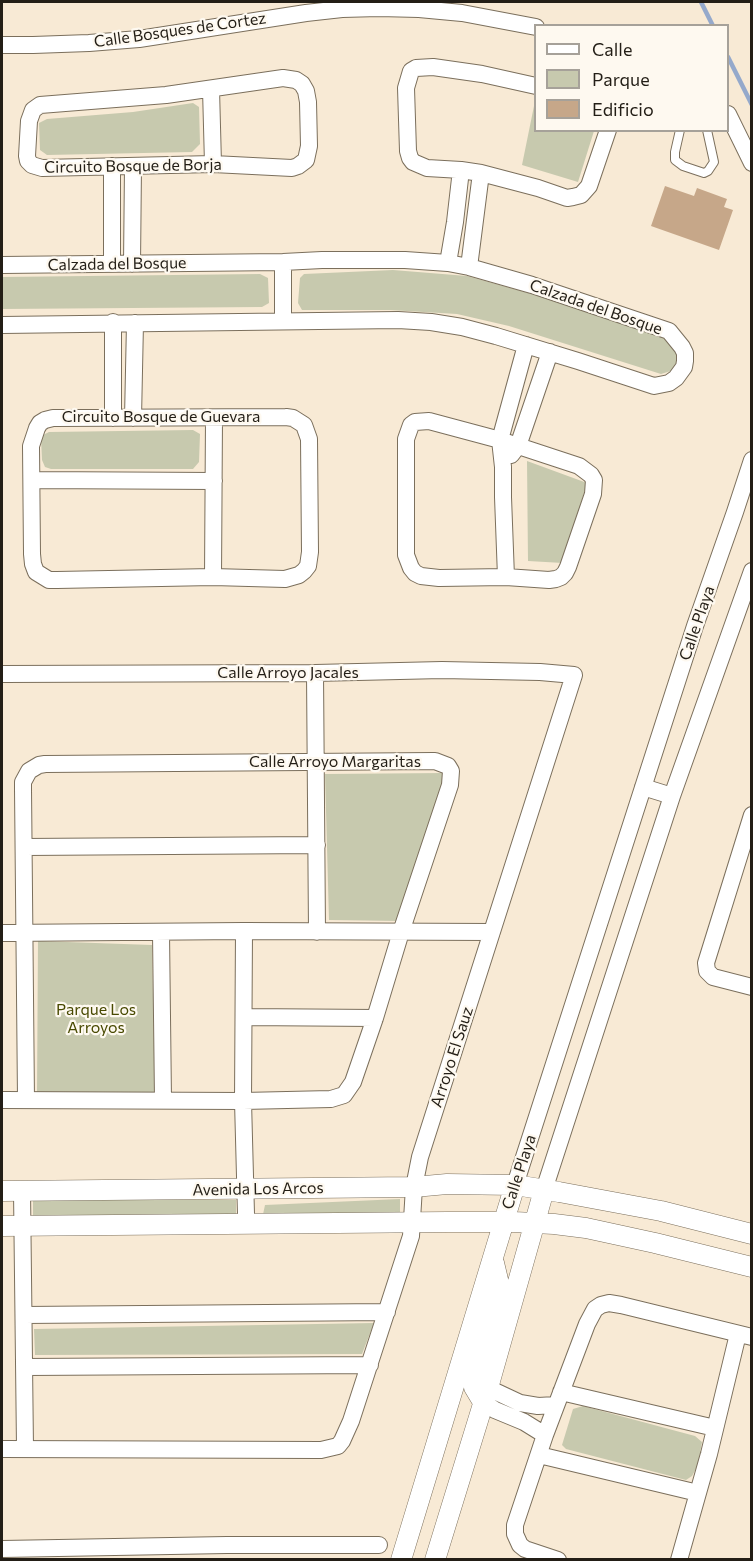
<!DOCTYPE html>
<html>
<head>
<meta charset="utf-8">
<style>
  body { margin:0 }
  #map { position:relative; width:753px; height:1561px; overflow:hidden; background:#f8ead5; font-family:Commissioner,sans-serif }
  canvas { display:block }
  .frame { position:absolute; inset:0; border:3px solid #231e16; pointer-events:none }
  .legend { position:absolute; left:534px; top:24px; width:195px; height:108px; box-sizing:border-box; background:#fef9f0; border:2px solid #a6a199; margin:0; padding:8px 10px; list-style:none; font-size:18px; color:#231e16 }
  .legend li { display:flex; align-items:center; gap:12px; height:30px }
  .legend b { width:30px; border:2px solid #a6a199 }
</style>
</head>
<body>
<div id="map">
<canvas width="753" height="1561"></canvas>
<div class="frame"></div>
<ul class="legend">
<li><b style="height:8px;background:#fff"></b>Calle</li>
<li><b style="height:16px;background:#c7c9ae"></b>Parque</li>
<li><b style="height:16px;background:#c6a789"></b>Edificio</li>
</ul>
</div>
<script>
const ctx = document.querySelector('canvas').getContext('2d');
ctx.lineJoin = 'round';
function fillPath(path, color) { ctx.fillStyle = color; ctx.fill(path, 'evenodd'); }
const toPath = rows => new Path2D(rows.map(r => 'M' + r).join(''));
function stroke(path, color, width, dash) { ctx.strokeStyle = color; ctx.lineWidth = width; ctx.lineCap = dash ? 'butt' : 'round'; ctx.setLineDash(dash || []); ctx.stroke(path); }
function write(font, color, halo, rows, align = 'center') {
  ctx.font = font + ' Commissioner,sans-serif'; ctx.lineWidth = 4.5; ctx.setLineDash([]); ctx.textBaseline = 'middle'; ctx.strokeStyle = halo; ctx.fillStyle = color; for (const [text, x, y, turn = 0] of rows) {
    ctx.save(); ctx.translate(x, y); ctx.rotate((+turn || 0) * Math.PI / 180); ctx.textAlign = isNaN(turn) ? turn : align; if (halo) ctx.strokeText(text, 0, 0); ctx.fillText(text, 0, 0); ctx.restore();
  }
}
const green = toPath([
  [535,101,536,130,594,131,578,182,522,165],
  [193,103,199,107,200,144,192,152,47,155,40,150,39,123,47,119,133,112],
  [393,270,467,276,543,297,662,335,677,347,677,369,661,374,509,326,457,314,390,310,302,310,298,303,300,278,304,274],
  [260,274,268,278,269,303,262,307,2,309,2,277],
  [193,430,200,434,199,462,193,469,51,469,45,467,42,460,41,439,43,435,49,432],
  [527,461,587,483,563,563,528,561],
  [445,773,399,921,329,920,325,774],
  [38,941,152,945,155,1096,37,1094],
  [33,1198,236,1200,236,1216,33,1217],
  [400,1199,400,1213,262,1219,265,1205],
  [374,1323,362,1354,35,1355,34,1329],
  [583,1406,695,1436,702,1442,698,1465,692,1476,686,1480,566,1449,562,1445,573,1409]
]);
const stream = toPath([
  [701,2,713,26],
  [728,57,752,105]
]);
const building = toPath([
  [665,186,694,196,697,188,727,199,724,207,733,210,719,250,651,226]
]);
const service = toPath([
  [680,130,675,152,675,160,683,166,704,173,708,171,714,162,707,130]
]);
const minor = toPath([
  [2,45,33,45,89,43,139,39,306,13,342,9,379,8,419,9,462,13,536,27],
  [283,78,296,80,302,84,306,91,308,102,309,146,306,160,298,166,292,168,213,164,42,168,32,165,28,161,27,156,29,121,33,110,40,105,166,95,283,78],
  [536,86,482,74,433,67,416,68,411,71,406,88,408,151,410,158,413,162,427,168,461,170,481,173,538,188,567,198,573,197,581,195,589,186,608,130],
  [211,89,213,164],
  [728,114,752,163],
  [283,262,283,321],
  [448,263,455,222,461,170],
  [112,264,112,166],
  [132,264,133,166],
  [2,265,283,262,322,260,405,260,448,263,469,267,532,285,669,331,682,347,685,353,685,361,684,367,676,378,669,383,654,386,578,361,496,336,462,327,431,322,398,320,2,325],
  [469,267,481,173],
  [286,417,293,418,304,425,309,439,310,552,308,566,304,571,299,575,285,579,213,577,57,580,49,580,36,572,33,564,32,554,31,446,37,428,40,423,45,420,53,418,286,417],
  [113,418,113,322],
  [133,418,135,323],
  [429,421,500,440,579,466,591,475,594,480,593,494,568,567,565,573,561,577,556,579,549,580,506,577,439,578,421,576,415,573,411,568,406,555,406,439,411,425,415,422,429,421],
  [511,455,518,446,550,352],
  [32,480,214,481],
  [213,577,214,418],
  [506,577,503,497,503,467,500,440,526,345],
  [315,673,317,932],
  [2,674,315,673,442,670,540,672,574,675,420,1157,414,1187,411,1236,351,1421,342,1441,338,1446,321,1450,2,1449],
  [643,787,672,796],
  [752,815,706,963,707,971,713,977,752,987],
  [24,847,317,845],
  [244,931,243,1101,246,1214,244,1225],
  [2,933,244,931,492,932],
  [161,933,163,1100],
  [244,1017,375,1018],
  [2,1100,243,1101,331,1099,344,1095,353,1082,375,1018,401,932,450,785,451,771,448,766,435,761,45,764,39,765,29,771,23,782,23,789,26,1099],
  [515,1185,695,626,735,512,752,460],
  [544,1190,672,796,752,571],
  [22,1191,25,1448],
  [24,1315,387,1312],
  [25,1367,370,1365],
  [488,1388,520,1403,538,1406,556,1405],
  [561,1392,715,1428],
  [483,1402,495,1410,524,1422,545,1435],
  [539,1455,698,1493],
  [2,1549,227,1545,379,1545],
  [558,1560,525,1549,520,1545,515,1534,515,1525,545,1435,587,1324,595,1309,601,1305,609,1303,621,1305,752,1337],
  [679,1560,709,1454,738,1334]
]);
const tertiary = toPath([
  [2,1191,414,1187,447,1184,515,1185,559,1192,661,1211,752,1234],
  [2,1226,448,1222,514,1222,554,1224,586,1228,655,1243,752,1267],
  [483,1402,474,1387,473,1380,474,1372,493,1313,499,1291,499,1284,494,1263],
  [401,1560,515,1185],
  [435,1560,488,1388,544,1190]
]);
const streetNames = [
  ["Calle Bosques de Cortez",180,30,-8],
  ["Circuito Bosque de Borja",133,166,-1],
  ["Calzada del Bosque",117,264,-1],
  ["Calzada del Bosque",596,307,19],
  ["Circuito Bosque de Guevara",161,417],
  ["Calle Playa",697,623,-71],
  ["Calle Arroyo Jacales",288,673],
  ["Calle Arroyo Margaritas",335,762],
  ["Arroyo El Sauz",452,1057,-72],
  ["Calle Playa",519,1172,-72],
  ["Avenida Los Arcos",258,1189,-1]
];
const parkNames = [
  ["Parque Los",96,1010],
  ["Arroyos",96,1028]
];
fillPath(green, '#c7c9ae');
stroke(stream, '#95a9cb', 4.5);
fillPath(building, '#c6a789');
stroke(service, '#7b6f5c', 10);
stroke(minor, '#7b6f5c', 18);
stroke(tertiary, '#7b6f5c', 21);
stroke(service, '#fff', 8);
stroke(minor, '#fff', 16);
stroke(tertiary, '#fff', 20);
write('16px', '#231e16', '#fef9f0', streetNames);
write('16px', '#484901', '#fef9f0', parkNames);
</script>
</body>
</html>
